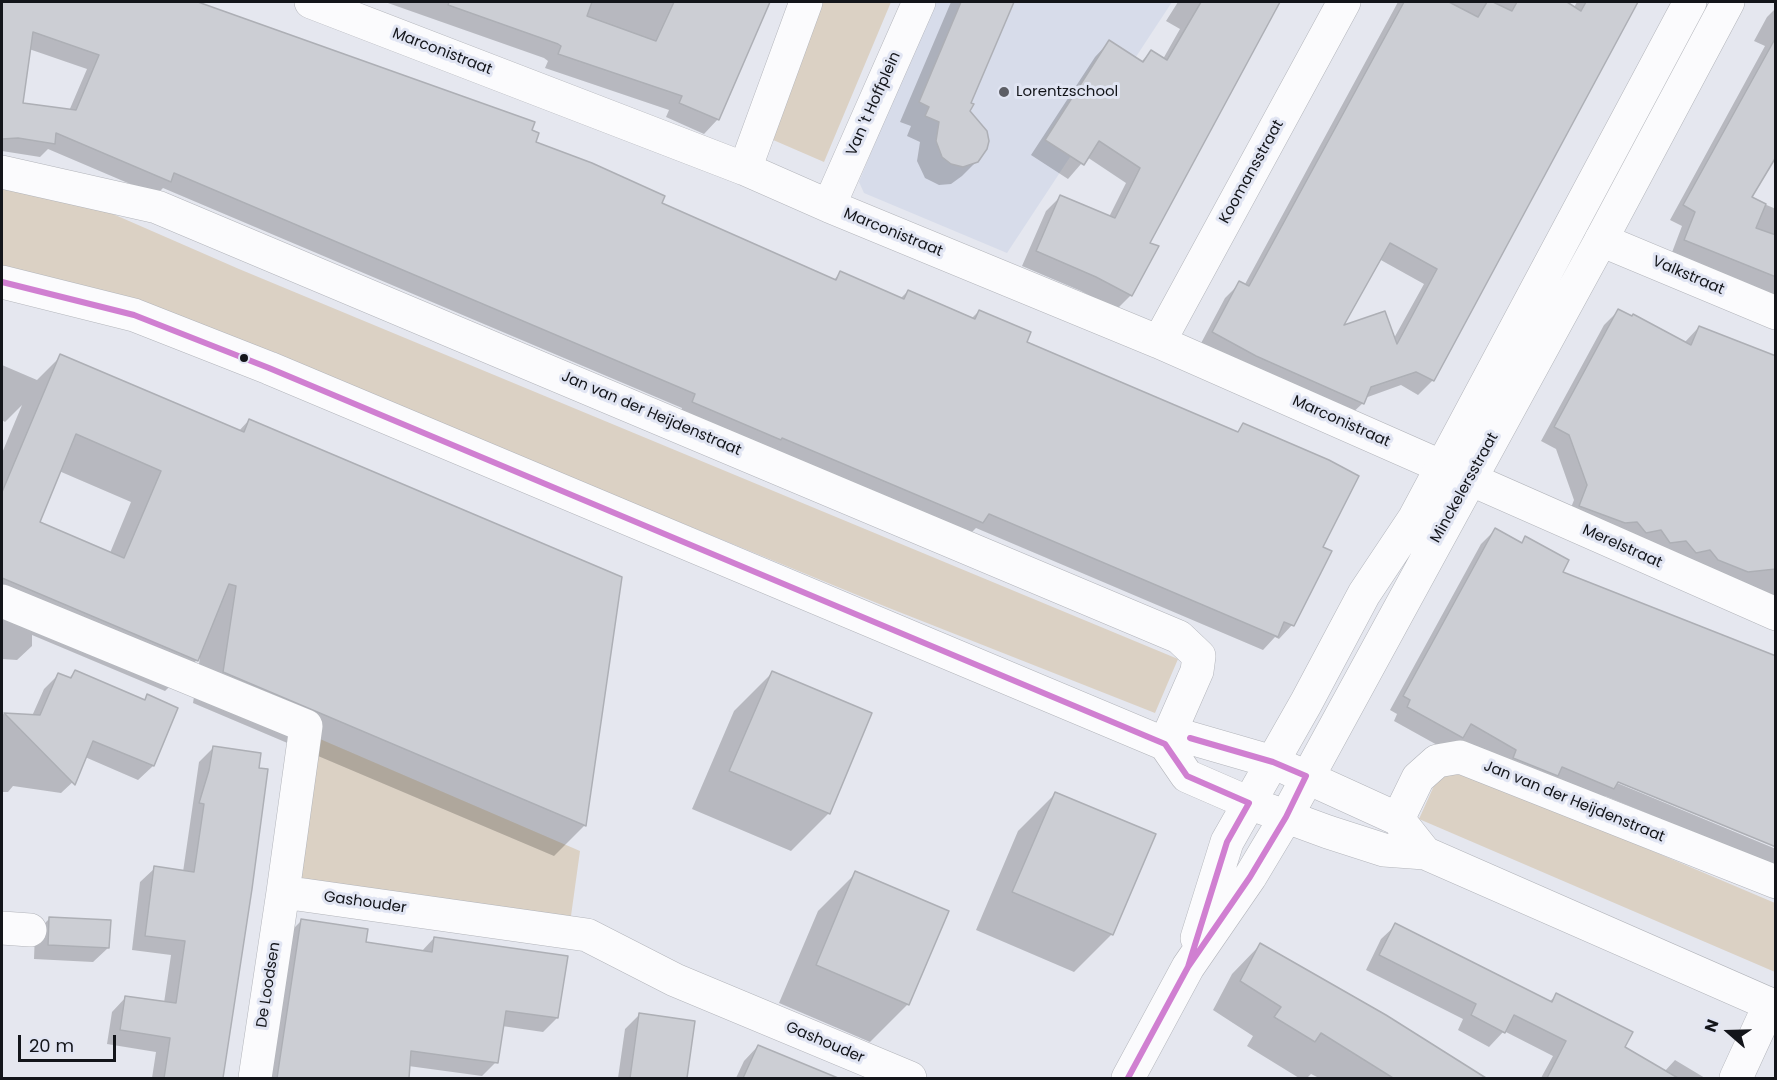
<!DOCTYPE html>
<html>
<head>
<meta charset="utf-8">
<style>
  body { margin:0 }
  #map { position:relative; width:1777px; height:1080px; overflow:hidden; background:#e5e7ef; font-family:Poppins,sans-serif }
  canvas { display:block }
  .frame { position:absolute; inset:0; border:3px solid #13151a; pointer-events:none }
  .north { position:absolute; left:1699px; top:1002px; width:60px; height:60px; -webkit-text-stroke:4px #e1e5f3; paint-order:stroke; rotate:290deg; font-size:16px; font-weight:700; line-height:24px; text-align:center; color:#13151a }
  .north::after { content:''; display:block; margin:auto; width:21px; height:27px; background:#13151a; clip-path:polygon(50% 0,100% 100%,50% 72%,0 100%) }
  .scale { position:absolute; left:18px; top:1035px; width:98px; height:27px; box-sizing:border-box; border:3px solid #13151a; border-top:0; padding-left:8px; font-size:18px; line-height:21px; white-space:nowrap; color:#13151a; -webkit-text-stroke:4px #e1e5f3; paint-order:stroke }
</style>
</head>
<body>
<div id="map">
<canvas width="1777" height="1080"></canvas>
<div class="frame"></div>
<div class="north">N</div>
<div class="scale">20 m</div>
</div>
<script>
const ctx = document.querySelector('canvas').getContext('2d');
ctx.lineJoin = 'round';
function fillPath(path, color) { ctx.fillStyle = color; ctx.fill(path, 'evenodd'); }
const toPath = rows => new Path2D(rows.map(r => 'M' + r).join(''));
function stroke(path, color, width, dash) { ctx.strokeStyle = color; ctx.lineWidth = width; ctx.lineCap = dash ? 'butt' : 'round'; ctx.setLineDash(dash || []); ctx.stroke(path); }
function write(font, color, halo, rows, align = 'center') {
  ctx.font = font + ' Poppins,sans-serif'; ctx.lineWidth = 6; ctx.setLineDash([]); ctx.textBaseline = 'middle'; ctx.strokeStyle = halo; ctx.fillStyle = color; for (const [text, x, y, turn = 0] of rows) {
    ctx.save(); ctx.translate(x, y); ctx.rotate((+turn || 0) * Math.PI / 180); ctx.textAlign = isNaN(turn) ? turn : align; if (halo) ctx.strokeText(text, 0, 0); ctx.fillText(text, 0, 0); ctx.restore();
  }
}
const built = toPath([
  [932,2,1172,2,1007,253,864,193,859,182]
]);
const green = toPath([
  [820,2,891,2,824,162,764,136],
  [2,188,90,204,239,269,1178,659,1155,713,889,608,327,378,2,267],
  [320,739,580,851,570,923,301,882],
  [1455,772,1492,783,1775,903,1775,972,1419,819,1437,779]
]);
const shadow = toPath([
  [2,2,197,2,533,123,530,131,534,143,660,204,834,280,840,273,900,299,908,291,971,319,979,311,1025,342,1236,433,1244,425,1321,548,1292,625,1279,639,1275,637,1263,650,976,528,968,536,679,416,682,408,163,188,156,195,48,149,40,157,2,151],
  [29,49,87,69,69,111,21,104],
  [385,2,768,2,718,119,704,134,666,117,669,110,545,68,548,61,544,58],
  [951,2,1013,2,969,103,969,112,982,156,962,176,951,184,939,185,925,178,917,161,920,142,907,136,911,126,900,122],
  [1178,2,1278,2,1148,243,1131,295,1116,310,1081,291,1022,266,1046,211,1061,196,1109,217,1126,183,1087,157,1068,179,1031,155,1095,57,1109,42,1140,63,1151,52,1163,59,1180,29,1166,21],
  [1398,2,1528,2,1566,22,1577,2,1636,2,1433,380,1418,395,1401,385,1365,398,1363,403,1348,417,1199,347,1225,298,1240,283,1244,286],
  [1379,259,1424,284,1393,340,1341,328],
  [1776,8,1776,154,1750,198,1776,209,1776,297,1671,255,1682,226,1670,220,1765,46,1754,41,1767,17],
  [1618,311,1684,343,1699,327,1776,358,1776,602,1566,520,1574,500,1556,449,1541,441,1604,325],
  [61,356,238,432,249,420,585,825,554,856,193,703,200,657,165,691,32,635,32,646,17,660,2,659,2,453,22,405,5,422,2,420,2,365,37,380],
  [59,471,131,502,110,553,38,522],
  [1495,530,1520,544,1525,538,1561,572,1611,778,1610,780,1776,849,1776,866,1605,796,1599,803,1503,764,1459,740,1448,751,1394,721,1397,714,1390,710,1481,544],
  [75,672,143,701,147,696,176,709,153,766,138,780,85,757,76,779,61,793,13,786,8,792,2,792,2,714,32,716,44,689,58,675,68,679],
  [772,673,870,714,828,814,791,851,692,809,734,711],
  [213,748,257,769,266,770,221,1078,152,1078,156,1052,107,1044,112,1012,126,997,164,1003,171,955,132,950,140,882,155,868,183,872,199,762],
  [1056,793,1112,934,1074,972,976,930,1018,831],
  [856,873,908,1004,870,1042,779,1003,818,911],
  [50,918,108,948,93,962,34,959,35,933],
  [301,921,365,944,421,952,434,938,557,1018,543,1032,502,1026,496,1062,482,1076,401,1065,398,1078,265,1078,287,935],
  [1396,925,1549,1002,1557,995,1623,1048,1664,1072,1675,1060,1705,1078,1541,1078,1553,1056,1504,1031,1489,1047,1458,1030,1463,1019,1366,970,1381,939],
  [1260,945,1385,1017,1482,1078,1319,1078,1311,1074,1307,1078,1299,1078,1247,1046,1253,1036,1213,1010,1232,974],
  [640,1014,694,1022,685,1078,618,1078,625,1029],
  [758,1046,834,1078,736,1078,744,1061]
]);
const building = toPath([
  [2,2,198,2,535,122,532,130,539,133,536,142,592,163,665,196,662,203,836,280,840,271,904,299,908,290,975,319,979,310,1031,332,1027,342,1238,432,1243,423,1329,460,1359,476,1323,547,1332,551,1294,626,1284,622,1278,637,989,514,983,523,782,438,781,440,692,402,695,394,174,173,171,182,56,133,55,144,18,138,2,139,2,2],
  [33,32,99,55,76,110,23,103,33,32],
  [449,2,592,2,587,16,656,41,674,2,770,2,719,120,679,103,682,96,558,54,561,46,558,44,448,5,449,2],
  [961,2,1014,2,971,103,974,104,970,111,987,131,989,141,987,149,978,162,963,167,951,164,942,157,936,141,939,122,925,116,929,107,919,102,961,2],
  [1201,2,1280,2,1150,243,1159,246,1132,296,1096,277,1036,251,1060,195,1115,218,1140,168,1099,141,1084,165,1045,140,1109,40,1143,62,1151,50,1167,60,1201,2],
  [1404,2,1449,2,1478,17,1487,2,1493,2,1512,11,1517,2,1567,2,1581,11,1586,2,1638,2,1434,381,1416,372,1371,387,1364,404,1256,356,1212,332,1239,281,1249,286,1404,2],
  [1390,243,1437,269,1397,344,1385,311,1344,325,1390,243],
  [1776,37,1776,157,1752,197,1766,204,1756,228,1776,235,1776,277,1684,240,1695,212,1683,205,1776,37],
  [1618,309,1632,316,1633,314,1691,345,1699,326,1776,356,1776,569,1748,572,1718,560,1710,550,1696,553,1686,541,1670,543,1661,530,1646,533,1637,522,1625,523,1579,506,1587,485,1569,435,1554,427,1618,309],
  [60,354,244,432,249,419,622,577,586,826,223,672,236,586,229,584,198,661,2,578,2,492,60,354],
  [76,434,161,471,124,558,40,522,76,434],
  [1495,528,1522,543,1525,536,1569,560,1563,572,1776,656,1776,847,1618,782,1614,789,1562,767,1558,776,1513,758,1516,750,1471,724,1463,738,1407,707,1410,700,1403,696,1495,528],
  [75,670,145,700,147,694,178,708,154,766,93,741,75,785,4,713,40,715,58,673,71,678,75,670],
  [772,671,872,713,830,814,729,771,772,671],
  [213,746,261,753,259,768,268,769,252,889,223,1078,164,1078,170,1038,120,1030,125,996,176,1003,185,941,145,936,154,866,194,872,204,804,199,803,209,770,213,746],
  [1055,792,1156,834,1113,935,1012,892,1055,792],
  [855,871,949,911,909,1005,816,965,855,871],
  [49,917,111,920,109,948,48,945,49,917],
  [301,919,368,929,366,942,432,952,434,937,568,956,558,1018,506,1011,498,1063,411,1051,409,1078,277,1078,301,919],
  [1395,923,1552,1002,1556,993,1633,1032,1625,1047,1678,1078,1547,1078,1566,1041,1514,1015,1505,1033,1471,1015,1476,1004,1379,955,1395,923],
  [1260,943,1386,1015,1486,1078,1393,1078,1321,1033,1315,1042,1274,1017,1281,1007,1240,981,1260,943],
  [639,1013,695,1021,687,1078,630,1078,639,1013],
  [758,1045,838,1078,743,1078,758,1045]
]);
const minor = toPath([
  [311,2,745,169,829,206,1159,342,1776,614],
  [745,169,806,2],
  [2,172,157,207,1179,637,1199,656,1197,671,1165,744],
  [829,206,919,2],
  [1601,240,1776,313],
  [1159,342,1344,2],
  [2,601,306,726,283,892,587,935,675,980,910,1078],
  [1398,819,1418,778,1437,761,1460,757,1776,882],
  [2,928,30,930],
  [255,1078,283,892],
  [1736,1078,1770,1004]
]);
const major = toPath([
  [2,282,134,315,269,368,1165,744,1187,776,1249,803,1328,832,1384,850,1425,853,1776,1007],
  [1165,744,1190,738,1273,762,1398,819,1425,853],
  [1197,938,1227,842,1306,703,1364,594,1414,519,1690,2],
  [1128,1078,1188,967,1250,877,1286,817,1601,240,1728,2]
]);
const bus1 = toPath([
  [2,282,134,315,269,368,1165,744,1187,776,1249,803,1227,842,1188,967],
  [1128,1078,1188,967,1250,877,1286,817,1306,776,1273,762,1190,738]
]);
const markers = [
  [1004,92,6,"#5c5e65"],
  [244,358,5,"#13151a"]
];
const streetNames = [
  ["Marconistraat",442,52,21],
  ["Van 't Hoffplein",874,104,-66],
  ["Koomansstraat",1252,172,-61],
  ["Marconistraat",893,233,22],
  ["Valkstraat",1688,276,23],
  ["Jan van der Heijdenstraat",651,414,23],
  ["Marconistraat",1341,422,24],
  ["Minckelersstraat",1465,488,-61],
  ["Merelstraat",1622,547,24],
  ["Jan van der Heijdenstraat",1574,802,22],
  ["Gashouder",365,903,8],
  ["De Loodsen",269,985,-81],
  ["Gashouder",825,1043,23]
];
const poiNames = [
  ["Lorentzschool",1016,92]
];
fillPath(built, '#d7dcea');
fillPath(green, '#dbd1c4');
fillPath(shadow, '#0003');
fillPath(building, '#ccced4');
stroke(building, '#adafb5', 1.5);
stroke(minor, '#b2b4ba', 34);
stroke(major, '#b2b4ba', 34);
stroke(minor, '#fbfbfd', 33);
stroke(major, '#fbfbfd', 33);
stroke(bus1, '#d07fd1', 6);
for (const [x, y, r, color] of markers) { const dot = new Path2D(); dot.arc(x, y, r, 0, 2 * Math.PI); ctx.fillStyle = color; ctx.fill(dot); stroke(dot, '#e1e5f3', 2); }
write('15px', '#13151a', '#e1e5f3', streetNames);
write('15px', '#13151a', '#e1e5f3', poiNames, 'left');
</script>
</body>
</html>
